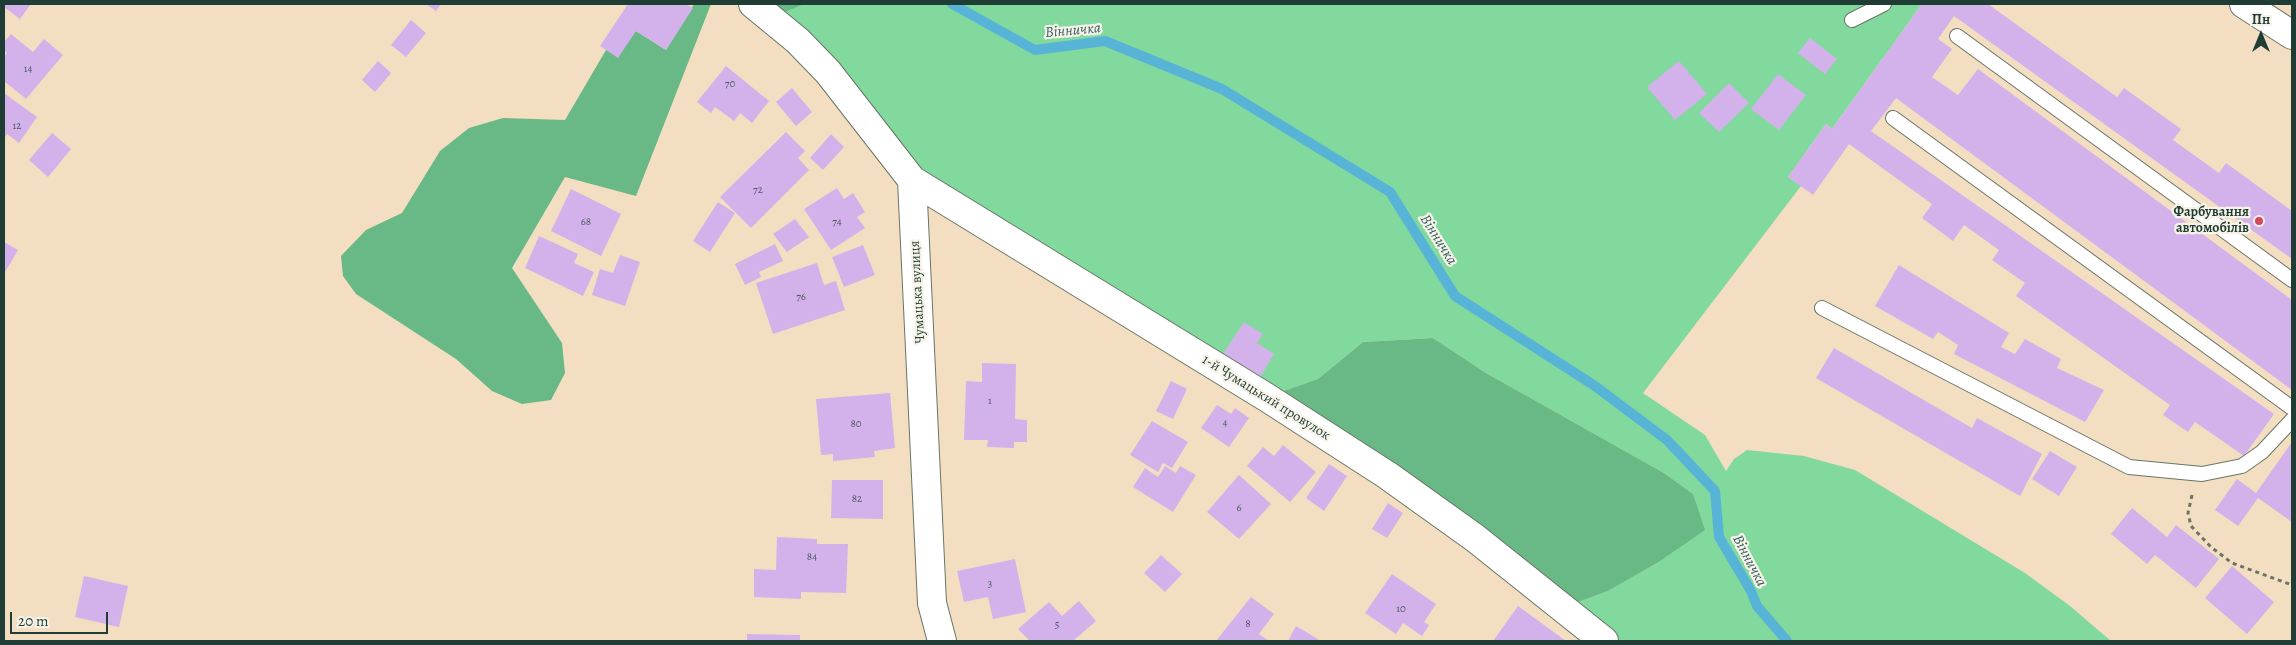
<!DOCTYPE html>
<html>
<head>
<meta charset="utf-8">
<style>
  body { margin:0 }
  #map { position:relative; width:2296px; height:645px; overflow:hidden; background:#f3dec1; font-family:Alegreya,serif }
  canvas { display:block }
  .frame { position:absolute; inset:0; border:5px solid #1f3d34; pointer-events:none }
  .north { position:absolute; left:2236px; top:10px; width:50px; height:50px; -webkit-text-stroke:4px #f7f3e8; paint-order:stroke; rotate:0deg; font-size:14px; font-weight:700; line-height:20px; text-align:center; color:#1f3d34 }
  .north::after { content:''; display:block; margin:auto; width:18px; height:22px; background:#1f3d34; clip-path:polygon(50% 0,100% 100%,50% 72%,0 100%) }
  .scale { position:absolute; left:10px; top:612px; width:98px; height:22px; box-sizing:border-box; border:2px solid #1f3d34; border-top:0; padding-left:6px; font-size:15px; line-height:18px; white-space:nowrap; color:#1f3d34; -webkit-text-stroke:4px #f7f3e8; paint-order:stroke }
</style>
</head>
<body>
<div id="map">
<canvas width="2296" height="645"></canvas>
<div class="frame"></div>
<div class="north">Пн</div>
<div class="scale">20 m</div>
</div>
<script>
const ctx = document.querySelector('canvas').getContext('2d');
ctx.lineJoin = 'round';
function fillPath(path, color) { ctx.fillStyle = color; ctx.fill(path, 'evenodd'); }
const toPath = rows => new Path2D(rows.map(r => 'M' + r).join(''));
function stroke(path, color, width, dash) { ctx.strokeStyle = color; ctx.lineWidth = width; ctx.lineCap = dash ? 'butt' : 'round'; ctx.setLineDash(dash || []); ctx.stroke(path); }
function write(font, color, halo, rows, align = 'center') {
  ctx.font = font + ' Alegreya,serif'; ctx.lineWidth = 4.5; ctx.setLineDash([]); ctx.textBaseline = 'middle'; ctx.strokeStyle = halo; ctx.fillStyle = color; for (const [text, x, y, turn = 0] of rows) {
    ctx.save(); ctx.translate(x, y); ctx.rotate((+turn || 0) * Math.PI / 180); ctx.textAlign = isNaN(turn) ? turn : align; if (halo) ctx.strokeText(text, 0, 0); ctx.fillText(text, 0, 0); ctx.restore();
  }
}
const green = toPath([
  [772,4,1922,4,1832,129,1826,124,1788,177,1801,186,1643,393,1705,435,1726,471,1734,459,1747,450,1804,456,1855,470,2025,573,2070,606,2111,641,1604,641,1562,608,1608,591,1657,563,1693,494,1664,473,1486,373,1433,338,1363,342,1318,379,1266,397,912,180]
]);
const forest = toPath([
  [694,4,711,4,636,196,565,177,512,268,562,343,565,373,551,400,522,404,492,391,456,359,356,294,343,276,341,256,366,230,402,213,440,151,469,128,503,118,565,120,606,50,636,31,666,50],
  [753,4,804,4,770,18],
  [1433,338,1486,373,1664,473,1693,494,1705,530,1657,563,1608,591,1562,608,1266,397,1318,379,1363,342]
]);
const stream = toPath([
  [952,4,1035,50,1105,41,1222,89,1390,192,1455,296,1595,386,1667,440,1715,491,1719,537,1751,591,1757,606,1787,641]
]);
const building = toPath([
  [4,4,31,4,20,19,4,7],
  [426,4,441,4,436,11],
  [628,4,686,4,693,8,666,50,636,31,618,58,600,46],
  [1922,4,1988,4,2117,97,2124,88,2181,129,2173,140,2219,173,2226,163,2292,211,2292,259,1954,16,1938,39,1952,49,1932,77,1958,95,1978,69,2292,300,2292,390,1896,98,1871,131,2274,414,2244,456,2195,422,2188,432,2163,415,2170,405,2016,296,2025,283,1992,260,1999,250,1964,225,1953,241,1922,218,1932,204,1849,144,1813,195,1788,177,1826,124,1832,129],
  [411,20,426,33,406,57,391,45],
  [11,34,33,52,44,39,63,55,26,99,4,81,4,57,7,53,4,50,4,42],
  [1810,38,1837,59,1825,74,1798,53],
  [378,61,391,73,375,92,362,80],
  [1679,61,1707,94,1675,120,1647,87],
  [726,66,769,101,752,123,740,113,734,121,715,107,711,113,697,102],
  [1778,74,1806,95,1779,130,1751,109],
  [1729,83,1749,103,1719,132,1699,113],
  [792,88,812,112,796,126,776,102],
  [4,93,37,117,19,143,7,134,4,139],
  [786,132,805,151,798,158,809,170,751,228,720,197],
  [52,133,71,149,48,177,29,160],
  [831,134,844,147,823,170,810,158],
  [837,188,844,199,853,193,865,212,857,217,865,228,831,250,804,209],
  [571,189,621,214,601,256,551,231],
  [718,202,735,213,710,252,693,241],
  [795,219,809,237,787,252,773,234],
  [539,236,578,254,574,263,594,272,583,296,525,268],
  [4,242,18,250,4,274],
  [775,244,783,261,759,272,761,277,745,285,735,264],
  [863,245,875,275,844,287,832,257],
  [620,255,640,262,625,306,592,295,600,269,613,273],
  [817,263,824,285,836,281,845,310,773,334,756,283],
  [1899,265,2009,333,2001,347,2015,354,2025,339,2061,359,2057,368,2104,390,2085,422,1954,354,1958,345,1938,332,1933,339,1875,306],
  [1244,322,1263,334,1257,343,1274,354,1260,377,1223,354],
  [1834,348,1972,428,1977,418,2042,454,2020,496,1816,378],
  [982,363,1016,364,1015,419,1027,420,1027,442,1014,442,1014,448,987,447,988,440,964,440,966,381,982,382],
  [1171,381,1187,389,1173,419,1156,411],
  [890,393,895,448,874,451,875,457,833,461,833,454,821,455,816,399],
  [1217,405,1231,414,1235,408,1249,418,1229,447,1201,428],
  [1152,421,1188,442,1172,468,1163,463,1158,472,1130,455],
  [2292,442,2292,522,2258,498,2238,526,2215,510,2237,479,2256,493],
  [1283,445,1316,472,1290,502,1247,466,1263,447,1274,456],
  [2050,451,2077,467,2059,496,2032,479],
  [1329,464,1347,476,1324,511,1306,498],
  [1165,466,1176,473,1180,466,1196,475,1173,512,1133,487,1145,468,1158,477],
  [1239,475,1271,504,1239,539,1207,512],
  [832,480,883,480,883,519,831,518],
  [1388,503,1403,513,1387,538,1372,529],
  [2132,508,2167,537,2176,525,2219,559,2196,588,2155,555,2147,564,2111,534],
  [777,537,817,539,817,544,848,544,846,593,801,592,801,599,754,597,754,569,776,570],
  [1161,555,1182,574,1165,592,1144,573],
  [1015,559,1026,612,993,619,988,597,964,602,957,571],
  [2232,566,2274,602,2247,634,2205,598],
  [1392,574,1436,604,1424,622,1429,625,1422,636,1403,623,1396,634,1365,613],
  [84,576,128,586,119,627,75,617],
  [1251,597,1274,614,1259,634,1269,641,1216,641],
  [1079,601,1096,621,1073,641,1030,641,1018,629,1049,602,1062,616],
  [1518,606,1566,641,1493,641],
  [1296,626,1318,639,1317,641,1288,641],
  [747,634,800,635,800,641,747,641]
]);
const path = toPath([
  [2192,495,2188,513,2191,526,2211,547,2232,563,2292,585]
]);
const lane = toPath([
  [1852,20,1884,4],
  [1957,36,2292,280],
  [1893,118,2292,408],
  [1822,308,2129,467,2202,474,2242,466,2262,452,2292,420]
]);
const street = toPath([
  [753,4,798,41,828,72,912,180,932,603,942,641],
  [2244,4,2292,35],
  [912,180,1266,397,1387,475,1475,538,1604,641]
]);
const markers = [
  [2259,221,5,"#d1495b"]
];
const numberNames = [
  ["14",28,69],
  ["70",730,84],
  ["12",17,126],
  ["72",758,190],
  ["68",586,222],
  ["74",837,222],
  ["76",801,297],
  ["1",990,401],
  ["4",1225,423],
  ["80",856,424],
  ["82",857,499],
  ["6",1239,508],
  ["84",812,557],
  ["3",990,584],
  ["10",1401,609],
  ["8",1248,624],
  ["5",1057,625]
];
const poiNames = [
  ["Фарбування",2249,213],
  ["автомобілів",2249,229]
];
const streetNames = [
  ["Чумацька вулиця",918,292,-93],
  ["1-й Чумацький провулок",1266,398,32]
];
const waterNames = [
  ["Вінничка",1073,31,-5],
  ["Вінничка",1438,240,58],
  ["Вінничка",1749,561,62]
];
fillPath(green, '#81d99e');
fillPath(forest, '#68b985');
stroke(stream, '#58b4d6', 10);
fillPath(building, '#d3b2eb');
stroke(lane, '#697565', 16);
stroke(street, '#697565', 30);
stroke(path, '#697565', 3, [4, 4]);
stroke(lane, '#fff', 14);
stroke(street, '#fff', 28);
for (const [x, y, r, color] of markers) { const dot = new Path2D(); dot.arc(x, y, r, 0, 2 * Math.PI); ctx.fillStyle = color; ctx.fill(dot); stroke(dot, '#f7f3e8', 2); }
write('11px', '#4c5a62', null, numberNames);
write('bold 14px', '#1f3d34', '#f7f3e8', poiNames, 'right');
write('14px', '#1f3d34', '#f7f3e8', streetNames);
write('italic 15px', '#2d5b5c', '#f7f3e8', waterNames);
</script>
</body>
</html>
